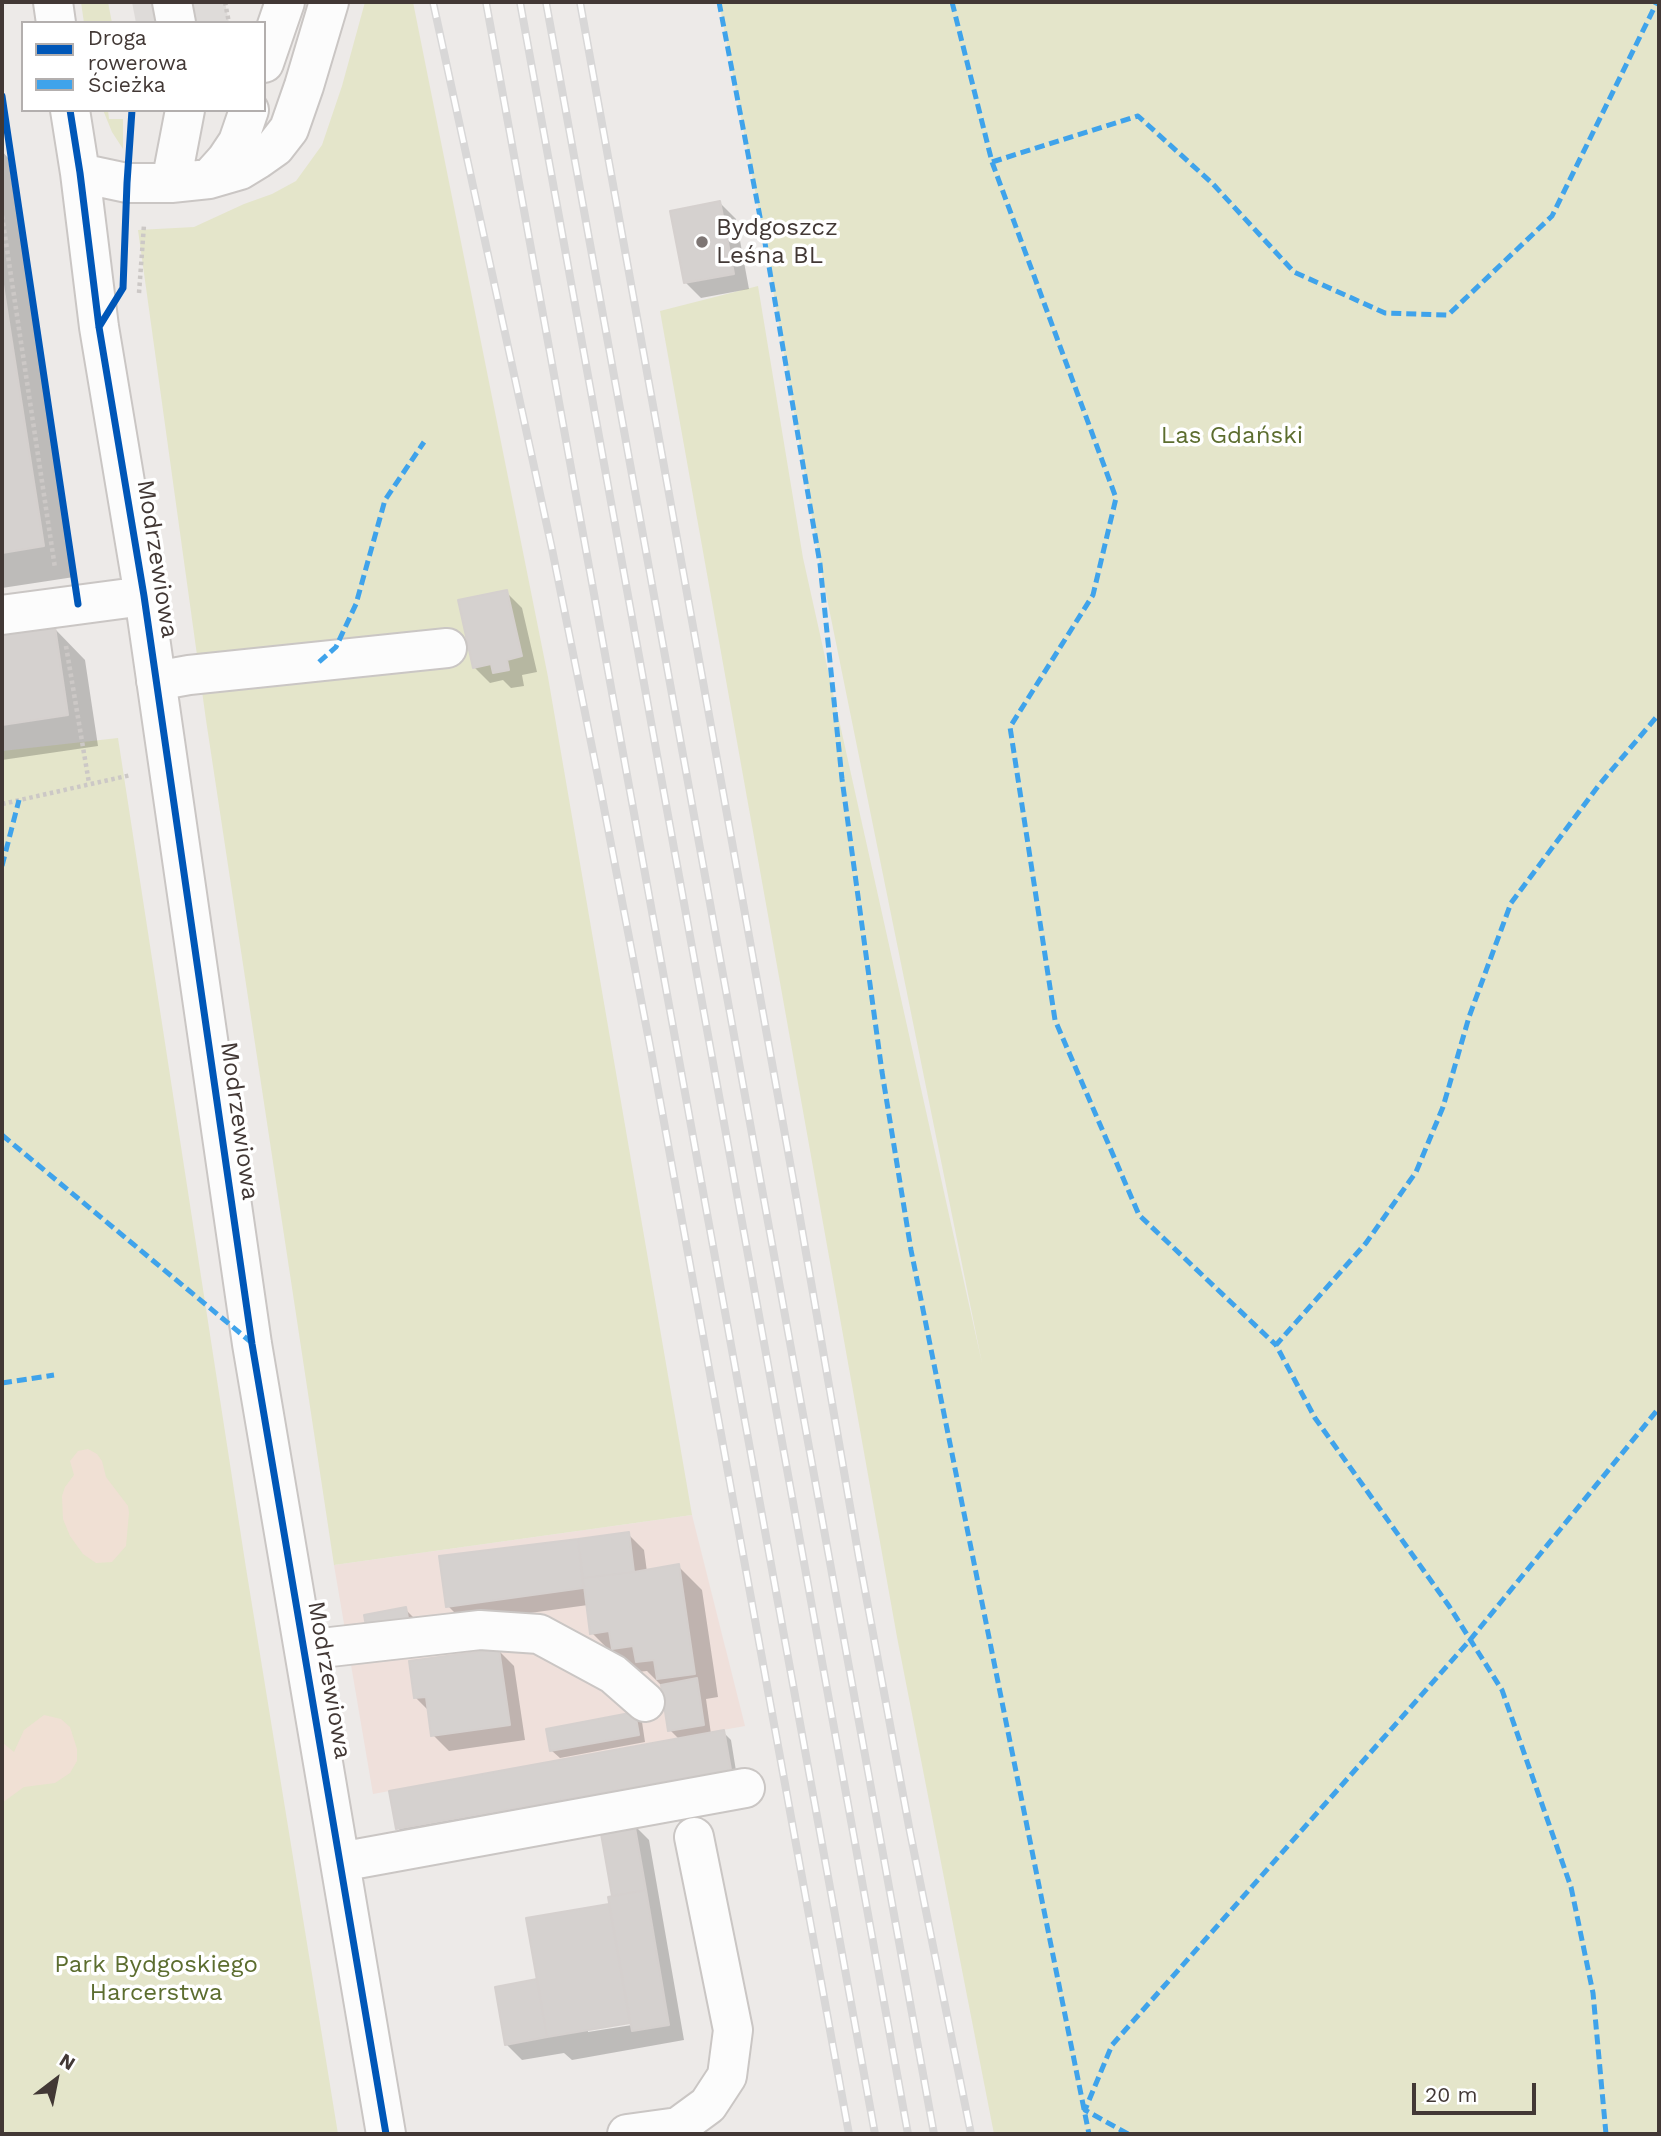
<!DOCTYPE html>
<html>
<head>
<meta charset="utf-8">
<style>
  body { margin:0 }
  #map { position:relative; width:1661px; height:2136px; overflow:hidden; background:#edeae8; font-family:"Work Sans",sans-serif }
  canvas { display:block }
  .frame { position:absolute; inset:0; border:4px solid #423835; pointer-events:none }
  .legend { position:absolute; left:21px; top:21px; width:245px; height:91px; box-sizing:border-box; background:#fff; border:2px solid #b3afae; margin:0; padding:9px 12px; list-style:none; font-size:21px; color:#423835 }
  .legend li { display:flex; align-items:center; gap:14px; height:35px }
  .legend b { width:35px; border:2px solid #b3afae }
  .north { position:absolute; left:21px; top:2045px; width:70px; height:70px; -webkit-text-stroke:5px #fff; paint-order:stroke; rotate:32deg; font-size:19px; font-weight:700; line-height:28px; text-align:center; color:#423835 }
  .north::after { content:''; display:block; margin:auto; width:24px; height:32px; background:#423835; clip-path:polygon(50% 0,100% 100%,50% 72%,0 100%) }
  .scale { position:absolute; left:1412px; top:2083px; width:124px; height:32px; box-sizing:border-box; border:4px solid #423835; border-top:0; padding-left:9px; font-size:21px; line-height:24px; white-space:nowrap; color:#423835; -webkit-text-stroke:5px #fff; paint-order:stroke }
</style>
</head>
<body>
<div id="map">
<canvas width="1661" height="2136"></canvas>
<div class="frame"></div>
<ul class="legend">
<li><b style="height:9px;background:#0057b8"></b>Droga rowerowa</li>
<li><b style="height:9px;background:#3fa3eb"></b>Ścieżka</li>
</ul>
<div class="north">N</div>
<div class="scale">20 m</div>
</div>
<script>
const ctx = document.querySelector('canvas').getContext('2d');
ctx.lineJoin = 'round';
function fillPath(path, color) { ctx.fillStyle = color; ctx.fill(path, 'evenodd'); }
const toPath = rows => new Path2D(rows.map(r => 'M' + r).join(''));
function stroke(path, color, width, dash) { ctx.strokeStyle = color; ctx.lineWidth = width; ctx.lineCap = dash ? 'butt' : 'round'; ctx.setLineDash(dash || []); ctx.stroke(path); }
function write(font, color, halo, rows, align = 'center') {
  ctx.font = font + ' "Work Sans",sans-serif'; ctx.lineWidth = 7; ctx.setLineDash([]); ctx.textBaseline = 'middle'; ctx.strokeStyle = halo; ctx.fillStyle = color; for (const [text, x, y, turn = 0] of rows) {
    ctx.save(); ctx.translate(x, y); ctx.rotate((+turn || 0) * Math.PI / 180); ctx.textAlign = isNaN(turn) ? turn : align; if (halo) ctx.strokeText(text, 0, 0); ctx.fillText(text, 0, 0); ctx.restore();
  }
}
const commercial = toPath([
  [692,1515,745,1726,373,1794,334,1565]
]);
const green = toPath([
  [81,2,108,2,112,23,84,23],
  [365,2,413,2,548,677,692,1515,334,1565,206,720,138,230,194,227,244,204,272,194,296,181,322,145,342,86],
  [719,2,1659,2,1659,2134,994,2134,897,1637,660,311,758,286,803,558,982,1363,820,564,765,243],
  [103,110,108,110,109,119,123,119,123,149,112,132],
  [118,738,246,1568,338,2134,2,2134,2,751]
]);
const sand = toPath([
  [88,1449,97,1454,102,1461,106,1477,128,1506,129,1513,126,1546,112,1562,96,1563,83,1554,70,1536,63,1519,62,1496,65,1487,74,1475,70,1461,78,1451],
  [44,1715,61,1719,70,1727,77,1749,77,1761,70,1773,55,1783,24,1787,2,1803,2,1742,14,1752,24,1730]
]);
const parking = toPath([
  [132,2,225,2,229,23,136,23]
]);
const shadow = toPath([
  [2,151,8,158,74,577,2,588],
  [720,203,736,219,749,289,701,298,685,282],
  [506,592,522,608,537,672,522,675,524,686,511,688,503,680,490,683,474,667],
  [54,628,85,660,98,746,2,760,2,636],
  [628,1534,644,1550,647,1572,678,1566,702,1590,718,1697,706,1699,711,1734,723,1732,731,1740,737,1777,405,1836,398,1828,680,1740,670,1730,661,1685,647,1671,637,1672,621,1656,616,1657,592,1633,588,1605,464,1622,448,1606,441,1558],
  [405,1609,413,1617,417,1637,377,1644],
  [498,1650,514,1666,525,1740,449,1751,433,1735,429,1711,415,1697],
  [634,1714,642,1722,645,1742,560,1758,552,1751],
  [633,1824,649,1840,684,2040,572,2060,564,2053,522,2060,506,2044,540,1985,528,1919,611,1906,614,1897,602,1829],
  [632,2021,632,2025,588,2032,588,2029]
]);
const building = toPath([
  [720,201,734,274,684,283,670,211,720,201],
  [2,278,44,546,2,553,2,278],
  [507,590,522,656,507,660,509,670,493,673,491,664,473,668,458,600,507,590],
  [55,627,68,715,2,725,2,634,55,627],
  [629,1532,634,1572,583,1578,578,1539,629,1532],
  [578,1539,583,1588,446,1607,439,1556,578,1539],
  [679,1564,695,1674,657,1679,654,1660,636,1662,633,1646,612,1649,609,1631,590,1634,583,1578,634,1572,679,1564],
  [406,1607,410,1629,368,1637,364,1615,406,1607],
  [499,1649,510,1725,431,1736,426,1697,414,1698,409,1661,499,1649],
  [697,1678,704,1725,668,1731,661,1685,697,1678],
  [635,1712,639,1735,550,1751,546,1729,635,1712],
  [724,1730,731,1770,396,1829,389,1791,724,1730],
  [634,1822,646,1890,612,1896,600,1828,634,1822],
  [646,1890,669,2025,632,2031,608,1897,646,1890],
  [609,1904,630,2023,547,2037,526,1918,609,1904],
  [537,1979,547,2037,505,2045,495,1987,537,1979]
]);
const path = toPath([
  [225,2,229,23],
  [2,216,55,568],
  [139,293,144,225],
  [66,646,89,783],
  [2,804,131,775]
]);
const minor = toPath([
  [53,2,56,23],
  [172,2,176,23],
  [264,63,285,2],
  [70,110,80,173,99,327,144,596,252,1344,386,2134],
  [80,173,127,183,171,183,209,179,240,170,258,159,275,147,289,129,304,86,329,2],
  [209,179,226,160,238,142,249,110],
  [171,183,185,110],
  [2,615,144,596],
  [156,681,189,675,447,648],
  [304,1650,480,1630,539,1634,613,1674,645,1702],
  [340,1862,745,1788],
  [627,2134,678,2127,708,2105,727,2076,733,2030,694,1837]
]);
const rail = toPath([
  [433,2,552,549,599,782,651,1051,849,2134],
  [486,2,875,2134],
  [520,2,908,2134],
  [546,2,934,2134],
  [580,2,797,1201,859,1558,910,1832,971,2134]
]);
const quiet = toPath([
  [719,2,765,243,820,564,842,779,882,1072,911,1250,1089,2134],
  [952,2,992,162,1116,498,1093,595,1010,727,1055,1020,1139,1215,1276,1345],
  [992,162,1138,116,1212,183,1294,272,1385,313,1448,315,1552,216,1657,2],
  [319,662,336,647,356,604,385,500,424,442],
  [2,866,19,800],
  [2,1135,252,1343],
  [2,1383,54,1375],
  [1128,2134,1085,2110,1112,2045,1470,1640,1659,1408],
  [1606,2134,1593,1993,1571,1887,1502,1690,1449,1606,1315,1418,1276,1345,1366,1243,1416,1172,1443,1107,1469,1017,1511,903,1599,785,1659,714]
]);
const cycleway = toPath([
  [2,96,78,604],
  [70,110,80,173,99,327,144,596,252,1344,386,2134],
  [99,327,123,288,127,183,132,110]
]);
const markers = [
  [702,242,7,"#7e7674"]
];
const poiNames = [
  ["Bydgoszcz",716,228],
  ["Leśna BL",716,256]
];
const parkNames = [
  ["Las Gdański",1232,436],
  ["Park Bydgoskiego",156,1965],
  ["Harcerstwa",156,1993]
];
const streetNames = [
  ["Modrzewiowa",157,559,81],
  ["Modrzewiowa",239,1121,82],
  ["Modrzewiowa",329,1680,80]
];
fillPath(commercial, '#efe0db');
fillPath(green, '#e4e5ca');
fillPath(sand, '#f0e0d4');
fillPath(parking, '#dedbd9');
fillPath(shadow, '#0003');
fillPath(building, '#d5d1cf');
stroke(building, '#d5d0ce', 2);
stroke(minor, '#cac6c4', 42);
stroke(path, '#ccc8c6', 4.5, [3.5, 3.5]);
stroke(minor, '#fcfcfc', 38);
stroke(rail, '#d8d7d7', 8);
stroke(rail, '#fff', 5, [16]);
stroke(quiet, '#3fa3eb', 5, [10, 5]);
stroke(cycleway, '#0057b8', 7);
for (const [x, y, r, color] of markers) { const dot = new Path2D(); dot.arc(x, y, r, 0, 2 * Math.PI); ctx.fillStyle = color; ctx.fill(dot); stroke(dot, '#fff', 2.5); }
write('24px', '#423835', '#fff', poiNames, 'left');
write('24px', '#5c6d2f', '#fff', parkNames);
write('24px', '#423835', '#fff', streetNames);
</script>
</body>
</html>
